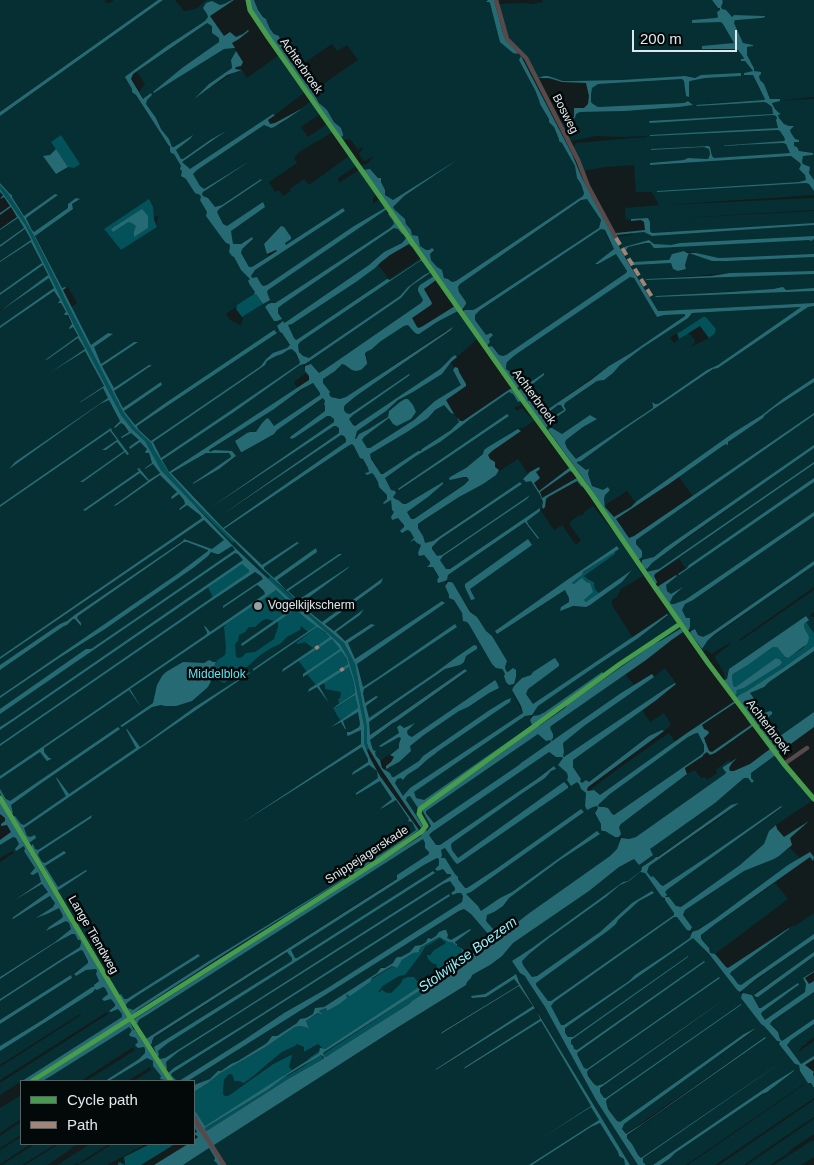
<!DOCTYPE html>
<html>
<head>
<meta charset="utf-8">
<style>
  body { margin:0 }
  #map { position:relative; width:814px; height:1165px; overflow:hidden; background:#131c1d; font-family:Helvetica,sans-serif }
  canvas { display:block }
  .legend { position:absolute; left:20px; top:1080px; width:175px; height:65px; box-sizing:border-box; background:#030809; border:1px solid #5b6263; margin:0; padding:6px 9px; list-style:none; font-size:15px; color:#dfe9eb }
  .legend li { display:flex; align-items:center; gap:10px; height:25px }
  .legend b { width:25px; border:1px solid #5b6263 }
  .scale { position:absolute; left:632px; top:30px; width:105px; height:22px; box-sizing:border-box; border:2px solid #dfe9eb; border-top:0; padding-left:6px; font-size:15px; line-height:18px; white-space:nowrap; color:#dfe9eb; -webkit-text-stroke:4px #030809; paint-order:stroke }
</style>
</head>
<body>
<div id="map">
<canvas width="814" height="1165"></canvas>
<ul class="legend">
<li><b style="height:6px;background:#469c4c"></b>Cycle path</li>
<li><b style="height:6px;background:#a18479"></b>Path</li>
</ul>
<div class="scale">200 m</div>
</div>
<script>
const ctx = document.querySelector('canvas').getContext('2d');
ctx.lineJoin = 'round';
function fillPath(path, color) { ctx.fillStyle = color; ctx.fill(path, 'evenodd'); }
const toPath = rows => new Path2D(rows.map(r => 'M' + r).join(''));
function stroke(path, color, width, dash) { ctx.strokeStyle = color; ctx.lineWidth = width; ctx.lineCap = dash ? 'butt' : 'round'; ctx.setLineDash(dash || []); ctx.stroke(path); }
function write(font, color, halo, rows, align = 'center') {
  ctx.font = font + ' Helvetica,sans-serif'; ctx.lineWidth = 5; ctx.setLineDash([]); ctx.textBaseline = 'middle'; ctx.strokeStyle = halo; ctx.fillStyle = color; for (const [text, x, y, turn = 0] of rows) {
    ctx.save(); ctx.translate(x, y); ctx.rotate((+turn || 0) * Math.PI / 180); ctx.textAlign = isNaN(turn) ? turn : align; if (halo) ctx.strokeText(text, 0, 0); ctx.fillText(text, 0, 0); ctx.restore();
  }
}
const green = toPath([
  [0,0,106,0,104,2,109,3,114,0,158,0,0,112],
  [163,0,175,0,184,11,196,9,206,0,232,0,224,4,220,5,212,1,207,14,208,17,205,21,192,29,126,76,134,93,169,146,170,146,171,148,170,151,171,153,174,154,181,166,182,171,182,177,186,179,200,195,201,197,200,200,207,212,208,217,222,238,226,243,229,244,230,246,229,252,234,257,241,270,250,279,250,285,255,292,254,294,226,314,230,320,237,323,240,325,241,325,243,319,242,317,270,300,267,292,268,290,385,210,393,221,394,224,390,228,277,302,268,304,265,308,269,314,271,315,278,313,278,308,283,304,394,228,398,229,402,234,404,233,407,237,402,243,384,252,369,265,286,322,284,323,282,322,277,327,290,346,287,348,268,356,261,366,152,441,138,429,137,426,275,334,205,377,164,404,134,426,124,411,162,385,162,383,123,408,113,391,152,365,149,365,114,388,102,366,137,342,134,342,101,364,93,347,112,335,108,333,91,345,71,307,77,303,68,287,62,288,35,235,73,209,72,204,79,200,76,198,68,204,68,208,34,232,32,230,26,218,57,196,55,195,24,216,12,197,0,183,0,116],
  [51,142,70,168,68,167,56,174,44,157,50,155,56,149],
  [158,216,156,227,121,250,104,229],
  [254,0,488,0,487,1,490,3,497,27,500,41,513,53,516,54,518,53,521,56,519,60,535,90,539,100,540,104,542,106,549,119,549,122,554,127,575,166,577,178,581,184,584,194,583,196,456,281,452,282,448,279,444,278,443,274,431,260,430,256,432,248,429,250,426,250,420,246,418,236,412,235,411,230,406,224,405,219,395,210,393,207,404,196,447,166,393,200,386,196,381,180,370,169,363,170,361,166,368,163,374,156,365,161,363,160,359,154,363,148,362,147,358,150,351,140,348,139,343,141,341,137,343,134,341,128,337,125,327,110,322,107,313,91,358,60,347,45,337,51,332,44,298,67,292,60,289,52,286,50,279,38,270,29,266,19,258,10],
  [542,0,712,0,717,8,720,8,720,10,717,12,718,17,716,18,716,22,721,22,723,23,734,43,710,50,736,49,738,50,753,71,744,73,753,75,765,98,764,100,697,104,764,102,767,103,772,107,773,114,650,122,773,115,776,116,777,118,776,120,778,128,693,134,778,130,780,130,784,137,785,140,784,141,717,146,783,143,786,144,790,151,790,153,714,158,712,156,711,149,704,146,651,149,651,150,704,147,709,149,710,154,709,157,708,159,688,158,684,160,650,163,650,165,791,156,800,163,801,165,800,169,805,175,806,180,799,182,657,191,806,183,811,186,814,191,814,195,664,205,814,198,814,210,681,218,814,211,814,223,652,233,650,231,650,222,648,218,626,220,625,208,659,205,652,192,636,192,634,165,605,167,583,171,573,149,576,143,647,137,647,136,620,137,596,136,572,141,569,140,559,123,562,121,575,118,576,114,580,112,625,111,679,107,693,105,689,101,686,101,684,103,598,107,593,104,591,102,591,95,592,88,598,84,682,79,684,80,686,96,690,81,705,78,741,76,741,74,702,75,695,78,685,76,621,80,570,81,538,78,530,65,509,39,498,4,523,3,533,4,543,2],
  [722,0,814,0,814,97,783,100,814,99,814,180,811,177,808,166,803,164,802,162,803,156,813,155,810,152,798,151,797,147,794,146,794,142,799,142,795,139,791,133,789,126,784,124,779,118,778,115,781,115,775,109,773,102,760,80,759,75,754,71,754,67,747,55,747,47,753,46,752,45,743,43,734,23,735,20,737,20,762,18,765,16,734,15,732,17,722,9,721,7,723,3],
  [207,23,212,26,212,33,219,38,219,42,182,68,164,83,154,93,206,59,224,49,228,48,232,49,235,48,236,51,232,58,231,63,232,68,209,84,197,96,233,73,242,70,247,78,279,55,305,92,275,115,272,114,261,122,190,170,182,162,221,135,210,140,183,159,181,159,176,150,190,139,191,136,174,148,172,147,169,139,161,129,156,118,146,104,147,100,152,95,151,93,144,99,139,92,145,84,137,72],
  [311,101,320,114,301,127,308,137,327,124,333,132,299,152,294,158,297,163,269,182,275,192,279,190,283,196,291,191,290,189,304,179,309,185,349,156,356,166,338,178,339,183,359,170,376,194,373,198,373,204,380,199,385,207,385,208,354,226,267,285,263,286,261,284,257,277,252,278,251,276,255,270,345,211,343,208,286,245,284,243,291,239,281,226,264,244,268,256,252,267,249,267,241,253,241,249,253,240,251,238,241,244,233,244,231,231,263,202,227,226,223,224,217,212,219,209,262,180,261,179,222,205,214,207,208,198,203,196,202,194,203,192,238,169,204,189,200,186,193,174,197,170,264,125,269,128,281,124],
  [587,198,601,220,600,228,477,308,473,310,465,310,463,309,466,305,466,302,459,292,458,287,460,284,581,200],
  [18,218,24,228,0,245,0,230],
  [814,225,814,236,680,243,671,245,654,244,649,240,624,247,626,250,628,247,650,243,652,244,693,246,814,239,814,254,719,258,684,251,672,254,669,260,666,260,633,262,634,265,671,263,673,269,681,271,686,269,685,265,689,253,691,253,712,261,728,261,814,257,814,271,730,273,646,280,814,274,814,288,786,290,776,288,773,289,655,296,656,297,814,291,814,303,661,311,658,311,614,237,632,235,633,233,645,232,652,236],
  [26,229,31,240,0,261,0,247],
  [601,229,604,230,614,249,596,264,598,264,616,253,627,271,626,273,506,355,501,356,499,355,495,348,491,346,489,346,488,345,490,342,488,335,486,335,475,320,475,315,480,310],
  [31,241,43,263,0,293,0,262],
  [421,258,434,275,418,291,423,300,421,303,324,370,319,373,311,364,306,365,305,364,401,298,411,286,430,273,429,272,424,275,408,287,400,296,309,358,303,356,299,352,298,345,300,342,420,261,422,261,427,268,422,259,390,280,387,280,298,339,295,340,294,338,288,325,292,324,356,282,378,265,389,279],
  [43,265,48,276,0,310,0,295],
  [49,277,55,288,0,326,0,311],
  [630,277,634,278,657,317,664,315,677,314,685,313,685,316,631,353,609,366,547,410,544,412,541,411,538,409,536,403,536,401,542,396,541,395,528,401,525,390,544,374,519,390,519,392,516,388,518,384,515,377,516,375,506,369,506,366,507,362,515,355],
  [54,291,60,300,58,302,61,303,78,337,47,359,79,338,85,349,52,372,85,350,104,386,80,402,103,388,108,398,15,462,11,467,100,404,109,399,120,421,114,426,115,428,121,423,129,432,122,437,123,438,131,433,139,440,129,447,130,449,140,442,147,449,152,463,145,469,153,464,160,473,149,480,139,469,138,469,139,471,83,511,85,511,140,473,148,481,114,505,117,505,160,475,177,492,171,497,172,498,179,494,184,500,185,504,179,509,180,510,187,505,201,515,202,518,0,657,0,507,110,431,117,440,103,450,106,450,118,442,124,451,81,482,83,482,125,452,128,454,112,431,112,430,0,505,0,328],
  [814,306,814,378,784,398,762,415,733,433,635,502,627,491,605,505,604,499,605,495,610,490,603,490,592,486,588,474,589,470,587,470,583,468,577,463,577,462,581,461,626,428,713,369,718,368,808,307],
  [801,307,718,365,707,370,658,404,655,404,652,401,653,407,653,408,576,459,567,448,565,443,566,440,596,418,590,415,562,434,555,429,550,428,548,430,546,428,551,420,551,419,548,420,545,418,545,415,549,412,558,405,561,405,564,410,555,416,564,413,565,403,597,381,602,381,615,371,617,367,620,365,642,348,692,313],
  [703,317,706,317,716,329,709,338,691,347,695,342,695,340,688,332,674,343,670,338,672,336,677,333,680,332],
  [458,311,477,339,474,342,457,357,455,355,446,362,440,369,360,423,353,425,349,419,353,414,410,375,409,374,350,414,346,413,344,410,344,407,345,405,356,396,453,329,445,331,346,397,340,399,331,397,323,383,323,379,335,371,342,364,356,371,361,370,367,362,366,352,372,349,374,347,381,341,404,326,407,325,408,325,414,332,419,334,437,322],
  [293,349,300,362,299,364,161,459,153,442,258,370,265,365,267,361,276,356,282,354,288,350],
  [451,362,461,385,435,401,414,420,370,448,367,448,366,447,362,440,364,437,389,418,411,419,416,412,413,405,400,402,389,411,388,417,369,429,359,434,356,440,355,439,357,431,386,411,398,400,413,392,442,374],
  [300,365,303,365,307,372,294,382,297,388,169,472,168,471,162,460,234,412],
  [814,382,814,413,693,496,679,477,724,445,728,444,731,440,763,418,765,415,774,408],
  [313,383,320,393,320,395,274,426,269,419,267,418,262,423,256,432,250,432,247,433,236,440,235,442,243,452,275,432,277,430,324,398,325,401,324,403,326,409,325,411,290,437,291,439,294,438,327,416,330,416,334,419,334,422,210,508,334,426,337,426,339,428,339,433,220,515,341,435,344,436,346,439,346,442,223,528,171,473,206,453,229,453,231,456,231,457,193,483,193,484,219,469,236,457,232,451,210,452,209,450],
  [509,392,513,394,518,402,520,402,523,404,514,408,517,411,522,408,523,409,532,419,533,418,535,420,525,427,518,429,484,450,483,454,452,480,467,477,469,479,468,482,414,519,411,519,407,512,428,497,443,484,442,483,406,504,403,504,395,500,393,497,396,493,395,492,391,490,385,478,416,456,440,442,460,427,470,419],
  [507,414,509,416,400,490,399,488],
  [444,405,451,413,454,414,459,421,454,428,421,451,418,451,383,474,380,472,370,456,370,454,407,432,428,418,435,410],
  [814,415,814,446,665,548,654,557,642,560,642,564,638,560,642,557,642,551,636,544,636,540],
  [352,444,354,446,368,468,369,472,366,473,372,473,374,475,378,482,379,487,387,495,387,499,383,503,391,500,392,510,394,512,393,519,398,518,404,525,402,533,407,530,410,531,414,538,411,541,414,540,422,545,424,555,430,562,428,567,432,566,439,577,437,580,438,582,445,581,446,583,445,586,449,595,449,598,454,600,456,603,462,613,463,621,467,622,481,643,503,670,509,685,512,685,514,686,512,691,523,713,411,789,403,796,395,782,397,779,401,778,404,780,407,775,418,768,428,759,435,754,436,752,509,702,511,699,488,711,423,756,419,761,394,777,392,777,390,773,385,770,386,769,399,762,412,744,459,711,489,693,499,688,497,683,495,680,493,681,421,732,412,737,408,735,407,731,413,724,403,728,399,725,397,727,399,733,381,747,399,736,401,738,399,748,380,761,380,759,376,757,375,752,373,750,370,740,463,675,466,672,466,669,465,669,369,735,369,722,397,702,445,669,454,667,464,662,466,656,477,649,476,646,474,645,455,658,435,673,368,719,366,706,376,696,365,704,363,693,363,689,456,627,455,625,377,678,363,687,357,664,445,602,442,601,355,660,348,643,374,625,371,624,345,641,336,632,360,615,363,611,334,631,325,624,381,583,382,579,322,622,313,615,354,660,364,706,335,725,341,722,345,729,346,728,343,721,358,711,360,724,359,727,349,732,348,735,361,730,361,744,308,779,260,811,362,747,368,759,368,762,353,772,353,774,369,765,377,771,379,778,356,794,380,781,392,799,382,807,382,809,396,800,409,819,408,821,411,822,417,830,389,849,353,871,346,877,209,961,133,1010,127,1008,134,1014,138,1010,281,919,283,923,133,1020,138,1022,147,1015,280,929,423,839,425,843,425,848,429,852,429,854,397,875,397,878,146,1039,152,1041,154,1038,288,952,290,954,292,958,292,961,154,1047,158,1051,168,1043,307,954,433,871,297,958,295,958,290,950,424,865,437,858,439,859,439,866,435,869,437,871,443,868,452,875,232,1016,165,1058,160,1059,167,1067,166,1062,178,1052,443,884,450,881,455,888,455,890,451,892,461,893,463,896,462,902,447,913,326,989,284,1013,244,1040,179,1081,176,1080,171,1075,172,1073,450,896,449,895,255,1018,174,1068,168,1073,173,1081,168,1081,136,1030,134,1029,129,1021,98,969,97,966,72,925,70,920,40,871,0,802,0,793,10,813,13,812,10,805,0,789,0,697,47,663,0,696,0,670,64,626,68,625,73,619,75,619,80,625,77,618,78,616,184,542,187,542,208,549,212,549,184,539,183,541,167,552,76,614,67,621,60,624,0,665,0,659,204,520,224,540,226,539,205,515,251,556,224,529,348,446],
  [814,448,814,462,659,569,646,572,644,568,648,568,652,563],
  [518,459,528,474,524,478,531,481,540,495,543,502,541,511,554,530,562,525,576,545,581,540,570,525,571,521,578,516,583,515,584,512,593,506,620,540,643,576,621,589,617,597,612,600,612,605,633,638,533,704,526,694,533,672,531,675,522,678,515,686,514,684,516,677,506,671,505,667,507,661,492,636,486,631,477,617,471,612,453,583,451,582,448,582,447,580,448,575,525,522,538,539,539,538,528,524,527,520,541,510,540,509,456,565,447,570,440,560,443,556,527,499,530,495,440,556,437,556,434,553,432,548,440,539,522,484,521,482,476,511,433,541,425,543,423,541,423,536,417,526,422,521],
  [617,546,619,549,615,551,615,554,584,576,594,582,595,589,599,593,623,577,629,572,632,571,625,579,606,594,586,607,561,607,569,602,569,598,566,590,497,634,495,631,567,580],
  [814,464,814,512,685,600,678,603,671,604,670,602,670,599,673,596,666,589,666,585,669,580,686,569,679,559,666,567],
  [814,516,814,561,711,633,703,638,700,636,695,631,691,631,690,629,690,627,682,610,685,604,693,600],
  [814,565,814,587,739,640,740,641,814,590,814,612,810,615,811,617,814,617,814,633,806,622,809,620,806,616,729,669,727,679,725,679,724,673,715,658,715,656,732,643,728,644,711,654,707,650,703,651,702,650,708,640],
  [670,612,681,629,662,640,654,644,568,704,565,708,538,725,536,723,551,712,603,674,602,672,545,712,539,715,533,716,532,715,538,706,599,663,637,639,668,616,667,614],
  [814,651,814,712,773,741,771,740,763,729,762,725,764,720,772,714,770,711,765,713,760,707,764,714,760,718,754,712,748,711,745,708,744,706,744,699,754,691,764,687,769,682],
  [665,668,676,683,676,684,675,683,668,687,588,742,572,752,567,756,564,757,563,756,564,752,563,743,584,726,654,677],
  [625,674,634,685,621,693,552,741,551,740,553,734,550,728,551,726],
  [642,710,650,722,664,713,671,725,664,731,662,730,649,736,588,782,586,780,582,783,577,772,573,767,573,760],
  [525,716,530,716,531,718,530,720,532,725,424,801,416,798,413,792],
  [535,724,537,726,535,728,423,809,422,810,431,826,422,836,383,859,388,852,416,833,423,826,406,800,407,797,410,796,418,807],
  [538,733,546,740,550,740,551,742,521,763,520,765,434,823,433,822,426,811],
  [669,733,675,742,600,795,594,790,590,790,619,768],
  [696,733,698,733,704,745,704,753,701,755,614,815,612,815,608,808,599,807,598,805,616,789,688,737],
  [548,752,556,757,562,757,563,758,558,765,567,773,568,777,567,780,571,786,577,782,579,784,581,789,586,793,585,806,587,809,593,807,597,806,598,808,595,811,601,824,601,829,615,837,619,837,619,841,617,849,610,856,528,914,498,937,486,921,487,915,494,912,503,906,509,898,560,860,600,833,512,892,500,898,481,911,478,906,465,894,471,892,584,812,581,809,496,869,467,888,465,888,455,874,445,858,441,858,440,857,442,855,441,850,445,848,454,861,459,863,568,788,568,786,564,783,458,858,452,850,451,845,452,843,524,791,545,778,551,771,555,769,554,766,546,771,537,779,440,845,436,845,429,835,437,828],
  [776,755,813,800,773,827,769,831,764,844,740,865,681,907,676,906,669,897,665,896,665,892,678,881,782,808,781,806,707,857,663,886,661,885,653,876,651,877,647,872,649,866,717,820,737,804,731,805,642,867,640,872,645,873,662,896,665,898,665,900,674,913,674,915,551,1001,548,1001,536,985,536,983,609,930,616,924,618,920,639,901,653,893,645,895,632,903,600,932,537,976,533,977,523,965,522,961,524,958,549,938,614,891,620,885,629,880,623,882,532,949,519,956,516,967,520,973,525,976,528,981,545,1007,596,1100,638,1165,630,1165,585,1093,537,1010,516,977,513,975,485,994,472,996,473,998,486,997,514,979,519,985,442,1032,442,1034,519,986,533,1006,437,1069,437,1070,535,1008,539,1016,540,1019,465,1067,465,1069,541,1021,591,1106,541,1138,591,1107,599,1120,529,1165,222,1165,213,1145,395,1029,466,985,467,982,471,978,472,975,490,965,503,954,513,943,589,891,619,867,634,859,639,865,642,863,653,855,649,849,715,803,744,778,748,778,753,783,754,781,751,778,751,773],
  [728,760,731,762,723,769,726,772,725,774,696,795,636,837,629,839,621,838,619,827,621,824,687,774,695,770,701,778,705,777,707,780,717,773,716,770],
  [13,837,16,838,19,844,15,849,16,851,24,846,25,849,24,851,35,868,33,875,38,872,41,882,16,900,43,884,48,892,12,918,13,919,51,896,55,903,53,907,39,917,47,914,59,907,63,916,62,918,49,927,48,931,66,921,69,923,71,929,55,942,0,977,0,862,14,853,12,851,0,858,0,845],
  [790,848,800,858,715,919,695,931,692,932,691,931,692,927,683,915,685,910,744,871,774,859],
  [775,883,788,899,715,954,710,954,709,948,701,938,703,933],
  [464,909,471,914,489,935,493,942,491,946,469,955,467,954,465,951,461,947,457,946,457,944,455,943,457,939,471,930,451,940,436,936,431,939,428,938,426,942,414,947,410,952,385,968,382,967,377,973,324,1007,315,1008,313,1014,306,1018,304,1018,277,1036,271,1036,267,1043,238,1061,231,1064,210,1079,194,1085,194,1086,194,1081,188,1081,412,940],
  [814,913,814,934,741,985,738,984,730,973,731,972,789,929,789,928,794,925,795,926],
  [674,917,677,917,692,935,690,938,673,951,691,938,694,938,705,951,709,955,737,990,740,992,742,994,741,998,761,1024,765,1027,776,1041,779,1041,799,1065,800,1071,814,1088,814,1098,715,1165,688,1165,805,1084,804,1084,686,1165,660,1165,669,1159,675,1153,762,1094,767,1092,794,1070,773,1083,653,1165,646,1165,643,1162,643,1158,690,1124,641,1158,638,1155,627,1136,766,1038,765,1037,627,1133,626,1134,624,1132,622,1126,630,1119,672,1088,747,1036,755,1030,754,1029,744,1034,620,1122,619,1122,616,1120,606,1104,606,1102,607,1099,611,1096,606,1098,604,1098,599,1090,600,1088,732,994,600,1086,597,1086,594,1084,587,1072,588,1070,719,977,587,1069,584,1068,577,1054,578,1052,705,962,704,962,644,1004,638,1007,577,1050,574,1049,573,1045,571,1044,571,1040,631,997,573,1037,568,1037,565,1033,565,1028,590,1011,669,954,635,975,629,981,564,1025,561,1025,551,1006,554,1002],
  [72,934,75,934,80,940,81,942,80,947,0,999,0,979,55,943],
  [440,938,446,943,434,950,429,955,428,959,432,963,437,965,436,967,437,973,436,975,424,981,402,982,391,993,387,993,384,991,378,992,378,991,383,986,399,976,405,974,423,951,425,947],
  [814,939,814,952,754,994,754,995,756,997,758,997,814,956,814,970,803,978,806,984,805,992,765,1020,761,1014,762,1012,797,986,798,984,761,1008,759,1008,752,995,743,993,742,990],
  [81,950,83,950,88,961,88,963,74,973,76,976,86,970,96,969,97,971,96,974,99,981,94,985,95,987,93,988,92,987,41,1021,0,1046,0,1024,72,978,73,977,71,975,0,1020,0,1001,65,959],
  [101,987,105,988,108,992,107,995,103,999,111,999,115,1003,115,1005,109,1010,111,1012,118,1009,122,1014,122,1017,0,1095,0,1083,108,1014,107,1012,0,1080,0,1067,81,1015,80,1014,0,1065,0,1051,93,992,95,988,97,990],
  [814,992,814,1019,782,1041,780,1039,778,1032,771,1025,770,1023],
  [126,1020,127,1023,37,1081,28,1081,82,1047],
  [814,1024,814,1037,807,1042,805,1045,803,1045,798,1052,814,1041,814,1056,801,1064,791,1050,787,1043],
  [128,1027,131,1028,132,1030,132,1037,136,1038,138,1041,136,1045,138,1048,144,1047,145,1049,145,1053,142,1057,105,1081,86,1081,135,1050,133,1047,81,1081,43,1081],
  [297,1044,304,1047,304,1052,318,1044,322,1049,309,1057,308,1060,292,1070,289,1067,291,1055,272,1064,228,1096,225,1096,223,1094,224,1080,229,1074,231,1074,233,1076,234,1081,239,1081,256,1074,265,1066,282,1052,295,1046],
  [147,1058,153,1061,154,1068,161,1076,160,1079,166,1081,134,1081,151,1070,150,1067,128,1081,109,1081],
  [21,1095,21,1119,0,1133,0,1108],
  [814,1100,814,1117,774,1144,744,1165,719,1165],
  [814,1119,814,1134,793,1148,787,1154,770,1165,747,1165],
  [21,1122,21,1135,0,1148,0,1136],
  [600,1123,618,1152,619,1156,624,1159,625,1165,532,1165,591,1127],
  [21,1137,21,1144,31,1144,0,1164,0,1150],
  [811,1141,814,1141,814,1157,801,1165,774,1165],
  [35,1144,56,1144,22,1165,2,1165],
  [59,1144,80,1144,72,1147,70,1150,47,1165,25,1165],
  [90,1144,109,1144,80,1162,81,1164,112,1144,124,1145,128,1144,146,1144,107,1165,79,1165,78,1163,73,1165,57,1165],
  [209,1148,218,1165,183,1165]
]);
const forest = toPath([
  [61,135,80,164,74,168,68,167,51,142],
  [0,185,8,194,22,215,34,236,60,288,66,301,123,412,135,428,151,443,155,451,168,472,194,501,234,541,233,543,192,503,161,470,145,441,132,429,121,415,75,327,26,226,0,189],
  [149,199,153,207,154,219,157,227,121,250,104,229],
  [254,294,256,294,263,304,242,317,236,309,237,305],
  [703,317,706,317,716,329,715,333,713,335,709,338,700,326,679,339,677,333,680,332],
  [615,551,615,554,584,576,588,579,594,582,595,589,599,593,588,601,585,602,584,600,588,583,586,582,573,584,573,582,582,575,582,573],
  [242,563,249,570,249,572,213,598,208,587],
  [270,576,311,615,344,643,355,664,367,727,367,743,369,749,367,750,364,743,364,725,355,682,348,658,340,644,294,603,268,579],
  [274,590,276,590,294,607,274,621,267,619,263,620,255,627,249,627,245,632,239,635,238,641,235,644,236,657,239,658,242,657,246,653,255,652,274,639,278,627,278,621,296,608,305,618,317,626,308,632,301,626,300,630,287,637,280,644,271,648,259,656,247,667,238,668,236,672,235,676,224,683,215,678,217,673,214,666,217,662,216,661,225,655,226,648,224,627,226,624],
  [806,622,814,633,814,646,783,668,737,698,735,695,736,690,744,688,759,678,779,659,776,658,737,688,734,687,733,684,732,676,733,674,748,665,773,647,775,646,777,647,786,658,800,650,804,647,807,633,804,627,804,624],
  [317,627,331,637,313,648,305,642,298,644,296,643],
  [332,639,341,649,307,672,298,660],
  [341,651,347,659,348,664,316,685,307,674],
  [349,667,354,683,355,693,339,704,338,698,340,699,341,692,325,689,325,685,323,683],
  [355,695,358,709,340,720,333,708,336,706,336,708],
  [388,852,383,859,283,923,281,919],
  [439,937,449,942,452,942,457,946,460,947,462,950,462,953,454,963,448,964,445,970,424,985,325,1049,320,1049,319,1053,283,1076,287,1076,304,1066,316,1057,322,1055,323,1059,288,1079,208,1130,206,1131,205,1128,269,1089,283,1077,205,1126,194,1109,194,1092,208,1083,219,1074,264,1048,295,1027,301,1026,309,1027,306,1021,319,1013,322,1015,319,1011,326,1008,327,1011,338,1005,347,994,393,966,395,968,402,960,413,953,420,951,420,948],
  [440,938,446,943,434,950,430,955,427,955,428,959,432,963,437,965,436,967,437,973,436,975,424,981,417,981,414,977,408,977,403,979,401,983,391,993,387,993,382,990,379,992,378,992,383,986,399,976,405,975,421,954,425,947],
  [297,1044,304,1047,304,1052,318,1044,322,1048,320,1048,319,1051,309,1058,308,1060,292,1070,289,1067,292,1056,291,1055,273,1064,228,1096,225,1096,223,1094,224,1080,229,1074,231,1074,233,1076,234,1081,239,1081,244,1083,256,1074,265,1066,282,1052,295,1046],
  [439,978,439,981,427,991,412,1001,409,1004,326,1057,324,1056,323,1054],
  [150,1144,175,1144,141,1165,118,1165,118,1163,120,1162,125,1165,124,1157]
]);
const water = toPath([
  [158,0,163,0,0,116,0,112],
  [232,0,234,0,210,16,224,36,230,32,236,37,243,34,248,30,249,31,239,39,232,43,235,48,224,49,171,82,154,93,153,92,182,68,219,42,219,38,212,33,212,26,207,23,133,74,131,79,143,99,151,93,152,95,147,100,146,104,156,118,161,129,169,139,172,147,174,147,193,135,190,139,176,150,181,159,183,159,210,140,226,131,182,162,190,169,273,114,275,115,268,120,270,124,275,123,303,108,287,119,274,127,271,128,264,125,197,170,193,174,200,186,204,189,250,161,203,192,202,194,203,196,208,198,215,207,222,205,261,179,262,180,219,209,217,212,223,224,227,226,263,202,265,207,231,231,233,244,241,244,252,237,253,239,242,249,241,253,249,267,252,267,277,251,276,250,267,254,264,244,281,226,284,227,291,237,291,239,285,243,286,245,343,208,345,211,255,270,251,276,252,278,257,277,261,284,263,286,267,285,354,226,385,208,385,207,387,209,268,290,267,292,270,300,263,304,256,294,254,294,255,292,250,285,248,281,250,279,241,270,234,257,232,256,229,252,230,246,229,244,226,243,222,238,206,216,207,212,200,200,201,197,200,195,195,193,186,179,181,176,182,171,180,169,181,166,174,154,171,153,170,151,170,146,169,146,136,95,132,92,132,89,125,77,126,76,167,46,205,21,208,17,207,14,203,8,206,3,212,1,220,5,224,4],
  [250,0,254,0,258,10,263,17,266,19,267,22,270,29,274,34,279,36,280,40,286,50,289,52,292,60,298,67,298,71,303,79,312,90,319,103,327,110,334,122,341,128,343,134,343,136,341,137,267,32,250,6],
  [488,0,494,0,503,33,505,38,518,53,517,54,513,53,500,42,490,3,489,2,486,2],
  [712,0,722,0,723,2,721,7,722,9,726,10,732,17,734,15,765,16,765,17,762,18,737,20,735,20,734,23,743,43,753,45,753,46,747,47,747,55,754,68,754,71,761,72,761,74,759,76,760,80,764,84,770,99,780,99,780,101,772,103,775,109,779,113,781,114,778,115,779,118,784,124,789,126,794,126,790,130,791,133,795,139,799,140,799,142,794,142,794,146,797,147,799,151,813,153,813,155,803,156,802,162,803,164,810,167,809,173,814,180,814,191,809,184,806,183,657,192,657,191,799,182,806,180,805,175,799,169,801,165,800,163,791,156,650,165,650,163,684,160,688,158,708,159,709,157,710,154,709,149,704,147,651,150,651,149,708,146,710,147,712,156,714,158,790,153,786,144,783,143,717,146,784,141,785,140,784,137,780,131,778,130,650,136,650,135,778,128,776,120,777,118,776,116,773,115,650,123,649,121,773,114,772,107,767,103,764,102,697,106,696,105,764,100,765,99,753,75,744,75,744,73,753,71,745,61,741,61,741,59,743,59,744,58,738,50,736,49,702,49,702,46,734,43,723,24,721,22,692,23,692,20,716,18,718,17,717,12,720,10,720,8,718,8],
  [236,51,243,62,241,66,236,67,235,69,242,70,227,75,194,99,209,84,232,68,231,60],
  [521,56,572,154,582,178,593,199,626,259,658,311,661,311,814,303,814,306,808,307,718,368,713,369,626,428,581,461,577,462,577,463,586,470,589,469,588,474,592,486,603,490,608,487,609,489,610,490,605,495,604,499,605,507,614,517,631,507,637,501,733,433,762,415,784,398,814,378,814,382,774,408,765,415,763,418,731,440,728,442,728,446,727,444,724,445,669,484,616,519,629,538,634,536,814,413,814,415,636,540,636,544,642,551,642,557,638,560,585,481,548,430,550,428,552,428,562,434,590,415,597,419,583,427,566,440,565,443,567,448,576,459,653,408,653,406,652,402,655,404,658,404,707,370,718,365,801,307,692,313,688,318,642,348,620,365,613,373,604,380,597,381,565,403,564,406,566,410,564,412,555,418,554,416,564,410,561,405,558,405,549,412,545,416,545,418,548,420,551,419,552,420,546,428,527,403,527,401,525,400,519,392,519,390,544,373,544,375,525,390,528,401,541,395,542,396,536,401,536,403,538,409,544,412,591,380,609,366,631,353,685,316,685,314,664,315,657,317,634,278,630,277,515,355,507,362,506,366,506,369,512,373,516,375,515,377,519,387,516,388,488,347,491,346,493,347,499,355,503,356,506,355,626,273,627,271,616,254,598,264,595,264,614,249,605,230,601,229,480,310,475,315,475,320,486,335,491,333,493,335,489,339,490,342,487,346,463,311,465,310,473,310,477,308,599,228,601,220,587,199,581,200,460,284,458,287,459,292,466,302,466,304,462,310,363,170,370,169,378,178,381,178,381,182,385,190,385,195,393,200,457,160,404,196,393,207,395,210,405,219,406,224,411,230,412,235,418,236,420,246,426,250,429,250,432,248,434,250,430,254,431,260,437,267,442,270,444,278,448,279,452,282,456,281,477,267,583,196,584,193,581,184,577,178,575,166,562,143,559,141,559,139,554,127,549,122,549,119,540,104,539,100,535,90,519,60],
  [741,73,741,76,705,78,690,81,689,82,689,97,686,96,684,81,682,79,598,84,592,88,591,95,591,102,593,104,598,107,684,103,688,101,693,105,679,107,625,111,580,112,576,114,575,118,562,121,574,117,574,108,584,108,588,104,589,96,586,83,562,82,549,78,538,78,544,76,548,76,563,81,570,81,621,80,685,76,695,78,701,75],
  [56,149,68,167,56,174,43,156,50,155],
  [0,183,10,194,12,195,12,197,24,216,55,194,58,195,26,218,32,230,34,232,68,208,68,204,76,198,80,199,72,204,73,209,35,236,62,288,66,287,66,288,63,290,91,345,108,333,113,334,94,347,101,364,134,342,138,342,102,366,114,388,149,365,152,365,114,391,123,408,161,382,162,385,124,411,135,425,164,404,274,330,277,333,137,426,138,429,151,441,261,366,266,359,273,353,287,348,290,345,282,333,280,332,277,326,283,321,284,323,286,322,369,265,384,252,402,243,407,237,413,246,412,247,409,244,390,255,381,262,375,268,356,282,292,324,288,325,294,338,296,340,298,339,387,279,390,280,422,259,428,267,427,268,422,261,420,261,300,342,298,345,299,352,303,356,309,358,400,296,408,287,424,275,430,272,430,273,411,286,401,298,305,364,300,365,234,412,162,460,169,472,309,380,309,376,305,371,305,366,311,364,319,373,324,370,421,303,423,300,418,291,418,288,420,285,434,276,436,280,424,289,432,303,431,305,412,318,417,327,419,328,423,326,455,306,458,311,437,322,419,334,417,334,414,332,408,325,404,326,381,341,374,347,372,349,366,352,365,354,367,362,367,364,361,370,356,371,352,370,345,365,342,364,335,371,323,379,323,383,330,392,329,394,331,397,340,399,346,397,453,327,451,330,356,396,345,405,344,407,344,410,346,413,350,414,409,374,410,375,353,415,349,419,353,425,355,426,440,369,452,357,455,355,457,357,451,362,442,374,413,392,398,400,386,411,357,431,355,439,356,439,359,434,369,429,388,417,389,411,400,402,405,399,408,399,413,405,416,412,411,419,397,426,393,424,389,418,364,437,362,440,367,448,370,448,414,420,435,401,461,385,453,370,455,367,458,368,459,372,466,384,466,386,446,400,454,414,451,413,444,405,435,410,428,418,407,432,370,454,371,459,381,474,383,474,418,451,421,451,422,449,451,430,459,422,457,417,460,421,463,421,510,389,513,389,521,401,518,402,513,394,509,392,470,419,460,427,440,442,416,456,385,478,391,490,395,491,396,493,393,497,395,499,398,500,403,504,406,504,443,482,443,484,428,497,407,512,411,519,414,519,464,485,469,480,467,477,464,477,450,480,449,479,450,477,466,468,483,454,484,450,488,447,518,429,521,431,492,451,488,455,490,459,495,462,495,467,499,470,496,475,483,484,459,497,422,521,418,524,418,528,423,536,425,543,433,541,520,482,522,484,440,539,432,547,432,549,437,556,442,555,530,495,527,499,443,556,440,560,446,569,450,569,540,508,540,511,527,521,528,524,539,538,538,539,525,522,448,575,447,580,445,581,438,583,437,580,439,577,433,567,427,567,430,564,430,562,424,555,419,556,418,553,421,545,417,543,414,540,410,542,414,538,410,531,407,530,402,533,400,531,404,527,404,525,398,518,392,520,391,517,394,512,392,510,391,500,384,504,383,503,387,499,387,495,379,487,378,482,374,475,372,473,367,475,365,473,369,472,368,468,363,459,360,458,354,446,352,444,348,446,224,529,262,565,297,542,299,543,264,567,264,569,274,578,316,548,317,552,277,580,286,590,339,554,342,554,288,591,298,600,350,566,347,569,301,603,312,614,322,622,383,578,381,583,325,624,334,631,364,609,360,615,336,632,345,641,371,624,375,625,348,643,355,659,442,601,445,603,357,664,363,687,377,678,455,624,457,627,364,689,363,693,365,703,376,696,378,697,366,706,369,718,435,673,455,658,474,645,477,646,477,649,466,656,464,662,460,665,445,669,397,702,369,722,370,735,465,669,467,671,397,721,393,723,370,740,373,750,376,751,375,752,376,756,380,760,382,768,390,773,392,777,394,777,419,761,423,756,488,711,506,700,511,698,510,702,437,752,435,754,428,759,418,768,407,775,403,780,401,778,397,779,395,783,403,796,410,788,523,713,521,706,512,690,514,686,522,678,531,675,533,672,553,659,555,658,559,664,559,666,528,689,526,694,533,704,667,614,668,615,637,639,599,664,538,706,532,715,525,716,414,792,416,798,424,800,532,725,530,720,533,716,539,715,545,712,602,672,604,674,418,808,410,796,407,797,406,800,423,826,421,828,381,769,369,749,367,743,367,727,355,664,344,643,311,615,288,592,262,569,194,501,168,472,155,451,151,443,135,428,123,412,66,301,60,288,34,236,22,215,8,194,0,185],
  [292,349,296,353,300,362,299,364,161,458,153,442,258,370,265,365,267,361,276,356,282,354,288,350],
  [313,383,320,393,320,395,274,426,269,419,267,418,262,423,256,432,250,432,247,433,235,441,241,452,242,452,274,434,277,430,323,398,325,401,324,404,325,406,325,411,290,437,291,439,294,438,327,416,330,416,334,419,334,422,210,508,334,426,336,426,339,428,339,433,220,516,341,435,344,436,346,439,346,442,223,528,171,473,206,453,229,453,231,456,231,457,193,483,193,484,219,469,236,456,232,451,214,450,210,452,209,450,274,409,300,390],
  [0,189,26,226,75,327,121,415,132,429,145,441,161,470,234,547,294,603,340,644,348,658,355,682,364,725,364,743,370,758,380,776,419,830,388,852,234,948,138,1010,131,1016,128,1008,133,1010,209,961,346,877,353,871,389,849,416,830,412,822,408,821,409,819,396,800,381,809,382,807,392,799,380,781,356,795,356,793,378,778,377,771,369,765,352,775,353,772,368,762,368,759,362,747,240,824,361,744,361,730,348,736,347,735,347,732,350,732,359,727,360,724,358,712,343,721,346,729,345,729,341,722,331,727,358,708,355,695,335,708,336,706,355,693,354,683,349,667,319,686,329,703,317,687,308,692,309,689,348,664,347,659,341,651,303,677,303,674,340,649,332,639,282,672,283,669,330,637,325,632,317,627,253,671,253,669,316,626,305,618,296,609,242,646,241,644,294,607,276,590,130,689,141,707,129,690,44,748,44,752,49,758,51,758,51,759,47,761,40,752,0,779,0,776,207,634,207,632,204,626,205,626,210,632,265,594,264,591,259,586,257,585,223,608,223,606,263,579,261,576,255,572,211,601,0,746,0,744,249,572,249,570,242,564,0,730,0,727,14,718,243,560,238,554,235,553,0,714,0,709,86,649,91,649,138,617,235,550,232,546,219,554,217,554,211,552,208,556,193,568,105,629,59,658,0,698,0,696,176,575,208,551,208,550,187,542,184,542,78,616,77,618,81,623,81,626,75,619,73,619,67,625,64,626,0,670,0,665,60,624,67,621,76,614,183,541,184,539,212,549,224,540,204,520,0,659,0,657,202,518,200,515,187,505,180,510,179,509,185,504,184,500,179,494,172,499,171,497,177,492,160,475,117,505,113,506,148,481,140,473,85,511,83,510,139,471,137,469,139,468,149,480,160,473,153,464,145,469,145,468,152,463,149,453,146,453,145,452,147,449,140,442,130,449,129,447,139,440,131,433,122,438,121,437,129,432,124,425,121,423,115,428,114,427,120,421,109,400,100,404,9,469,15,462,108,398,103,388,81,402,80,402,104,386,85,351,51,372,85,349,78,338,48,359,45,360,78,336,73,327,70,329,69,328,72,324,68,315,65,315,64,314,66,312,61,303,58,303,60,300,54,291,0,328,0,326,54,288,49,278,0,311,48,275,43,265,0,295,0,293,42,263,31,242,0,262,0,261,31,240,25,229,0,247,0,245,24,228,18,218,0,230,0,229,17,217,11,207,0,215,0,213,10,206,4,197,0,199,3,195,0,192],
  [142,209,148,216,148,228,134,237,134,232,136,226,132,223,128,222,113,232,111,229],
  [389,213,404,233,402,234,398,229,394,228,283,304,278,308,278,313,282,319,277,321,274,321,265,307,268,304,271,303,275,303,277,302,390,228,394,224,393,221,388,214],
  [648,218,650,222,650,231,652,233,814,223,814,225,652,236,644,232,616,235,616,233,645,230,644,222,641,220,631,221,631,219],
  [814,236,814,239,811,241,809,240,657,248,654,248,650,243,646,243,628,247,626,250,628,256,624,247,649,240,654,244,671,245,680,243],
  [684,251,687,253,696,253,719,258,812,254,814,254,814,257,728,261,712,261,689,253,688,255,685,265,686,269,678,271,673,269,671,263,634,265,631,260,634,262,666,260,669,260,672,254],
  [814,271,814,274,645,280,647,279,711,276,730,273],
  [783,287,786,290,814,288,814,291,656,297,655,296,730,292,773,289],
  [507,414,509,416,453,454,399,490,398,489,399,488],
  [111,428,112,431,129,454,127,455,125,452,83,482,80,482,124,451,117,442,106,450,102,450,117,440,110,431,0,507,0,505],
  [814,445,814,448,683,540,652,563,647,569,644,568,642,564,642,560,654,557,665,548],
  [814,462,814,464,655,574,654,576,657,582,656,584,654,584,646,572,659,569],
  [539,467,540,469,536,472,540,478,534,483,539,491,569,468,569,467,573,471,572,472,570,471,540,492,542,498,577,478,583,485,582,487,577,481,548,497,546,499,545,507,543,509,542,507,543,502,540,495,531,481,526,482,523,479,530,472],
  [814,478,814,482,679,575,678,574,687,568,689,565],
  [814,512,814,516,693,600,685,604,682,610,686,618,690,618,690,627,689,630,687,630,657,587,676,575,677,576,666,585,667,591,671,594,683,587,673,596,670,602,671,604,674,604,685,600],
  [528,539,532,545,470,589,475,599,471,600,465,587,465,584],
  [617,546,619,549,583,572,582,575,573,582,572,583,574,584,582,578,586,582,590,583,593,592,585,599,584,600,586,602,632,570,622,582,590,605,586,607,573,606,560,611,561,607,569,602,569,598,565,590,497,634,495,631,567,580],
  [814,561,814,565,715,634,708,640,702,649,690,633,691,631,695,629,698,635,703,637,711,633],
  [448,582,451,582,453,583,470,612,477,617,486,631,492,636,507,661,505,667,506,671,508,672,513,668,516,670,516,677,514,684,509,685,506,682,504,676,505,674,503,670,502,669,496,668,492,664,470,626,467,622,463,621,462,613,454,600,449,598,449,595,445,586],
  [806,616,809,620,804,624,804,627,809,637,808,642,807,644,788,658,785,657,777,647,773,647,748,665,733,674,732,676,733,684,734,687,736,687,776,658,779,659,782,662,780,665,744,688,737,690,736,692,737,693,735,695,725,683,724,680,727,679,729,669],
  [680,629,681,629,687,637,683,632,670,641,669,642,646,660,551,726,550,728,553,734,553,738,551,740,552,741,621,693,652,674,654,677,584,726,563,743,564,752,563,756,564,757,668,687,675,683,676,684,655,701,573,760,573,767,581,779,580,781,582,783,586,780,589,782,649,736,662,730,664,731,588,787,587,790,588,791,594,790,600,795,687,733,735,701,735,703,702,725,704,729,708,731,709,733,704,738,709,751,712,752,751,725,746,718,747,717,753,726,715,753,710,755,707,752,703,755,703,756,685,768,685,769,687,774,621,824,619,827,621,834,619,837,615,837,605,831,602,831,601,829,601,824,595,813,598,808,597,806,593,807,587,810,585,806,586,793,581,789,579,784,577,782,571,786,567,780,568,777,567,773,558,765,563,758,562,757,556,757,549,752,432,832,429,835,434,842,436,845,440,845,537,779,554,766,556,769,551,771,545,778,524,792,452,843,451,845,452,850,458,858,564,782,568,786,568,788,459,863,457,864,454,861,445,848,441,850,442,855,441,858,445,858,455,874,458,877,458,879,465,888,467,888,496,869,581,809,584,812,471,892,466,894,478,906,481,911,500,898,512,892,597,831,600,834,560,860,509,898,503,906,494,912,487,915,486,921,493,929,496,936,498,937,500,936,528,914,610,856,617,849,621,838,629,839,636,837,725,774,726,772,723,769,723,767,731,762,737,758,732,763,729,768,730,771,734,771,750,764,770,749,761,730,763,727,763,729,773,741,814,712,814,727,751,773,751,778,754,781,752,783,748,778,744,778,715,803,650,849,653,855,642,863,639,865,634,859,619,867,589,891,513,943,502,956,490,965,472,975,471,978,467,982,466,985,395,1029,214,1145,222,1165,218,1165,216,1162,214,1161,215,1158,209,1148,183,1165,154,1165,188,1144,194,1144,194,1140,198,1137,196,1135,194,1136,194,1133,197,1132,194,1127,194,1122,202,1134,204,1131,194,1114,194,1109,205,1126,319,1053,320,1048,325,1049,445,970,448,964,454,963,462,953,462,950,460,947,469,955,489,947,493,944,493,942,489,935,471,914,464,909,459,911,188,1081,179,1081,244,1040,284,1013,326,989,459,904,462,902,463,896,461,893,457,893,453,895,451,893,455,890,455,888,450,881,443,884,178,1052,166,1062,167,1069,166,1069,159,1059,165,1058,232,1016,451,876,451,874,447,874,443,869,437,871,435,869,439,865,439,859,437,858,424,865,291,950,295,958,297,958,433,871,435,873,168,1043,158,1051,159,1055,157,1057,154,1047,292,961,292,958,287,952,154,1037,152,1041,152,1043,150,1045,146,1039,397,879,397,875,429,854,429,852,425,848,425,843,423,839,147,1015,139,1020,137,1024,133,1020,370,868,421,836,422,833,426,830,427,831,431,826,422,810,423,809,503,752,535,728,538,725,539,726,565,708,568,704,614,672,654,644,662,640],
  [696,733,698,733,704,745,704,752,701,755,614,815,612,814,608,808,604,807,599,807,598,805,610,794,688,737],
  [538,734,546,741,550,740,551,742,521,763,519,765,434,823,433,822,426,813,426,811],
  [438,979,439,981,427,991,412,1001,409,1004,335,1051,326,1057,324,1056,323,1053],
  [321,1055,324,1057,323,1059,288,1079,208,1130,206,1131,205,1128,269,1089,284,1077],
  [814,646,814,651,769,682,764,687,750,693,764,713,770,711,772,712,772,714,765,720,762,725,760,727,758,726,737,698,738,696,747,691,783,668],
  [209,660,213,662,216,662,214,667,217,673,215,678,212,679,208,687,192,701,176,706,165,706,161,705,152,707,122,727,120,726,153,703,157,685,162,676,166,672,183,662,204,663],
  [250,672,250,673,24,828,27,836,30,837,35,835,36,838,29,843,13,817,15,816,21,824,24,825,66,796,56,778,57,778,69,794,136,748,126,729,127,729,140,747,195,707],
  [495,680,497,683,499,688,489,693,468,707,459,711,424,735,410,746,411,751,399,762,386,769,386,766,391,762,394,757,390,755,399,748,399,744,401,738,399,737,381,747,379,746,399,733,397,727,400,725,404,728,415,723,407,731,408,735,412,737],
  [118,727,120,729,40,784,11,805,13,813,11,814,10,813,0,793,0,789,6,799,10,801],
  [0,802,40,871,70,920,72,925,74,926,82,941,83,942,98,966,98,969,101,971,128,1018,129,1021,130,1021,133,1029,135,1030,167,1078,168,1081,160,1079,161,1076,153,1066,153,1061,147,1058,109,1081,105,1081,139,1059,145,1053,145,1049,144,1047,138,1048,135,1045,138,1042,136,1038,130,1036,129,1035,132,1030,129,1027,43,1081,36,1081,127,1023,126,1020,82,1047,28,1081,22,1081,122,1017,122,1014,118,1009,111,1012,109,1011,115,1006,115,1004,111,999,104,1001,102,999,108,994,105,988,103,987,97,990,95,989,93,992,0,1051,0,1046,41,1021,92,987,94,987,94,985,99,981,96,974,97,971,96,969,86,970,76,976,74,974,88,963,88,961,83,951,81,950,65,959,0,1001,0,999,80,947,81,942,80,940,78,940,75,934,72,934,55,943,0,979,0,977,55,942,71,929,69,923,66,921,46,931,49,927,62,918,63,916,59,908,47,914,36,918,53,907,55,903,50,896,13,919,12,918,48,892,42,884,15,900,41,882,38,872,33,875,30,874,35,868,24,851,25,849,24,846,16,851,15,849,19,844,16,838,13,837,0,845,0,840,11,832,7,825,1,826,1,824,5,821,5,818,0,814],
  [739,803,649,866,647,872,651,877,653,876,661,885,663,886,707,857,781,806,782,807,668,889,665,892,667,895,665,897,669,897,676,906,681,907,740,865,764,844,769,831,776,825,777,829,784,837,809,821,790,838,792,845,779,856,774,859,744,871,685,910,683,915,692,927,690,931,687,930,677,917,674,917,554,1002,551,1006,561,1025,564,1025,629,981,635,975,670,952,690,938,692,932,698,930,715,919,788,865,810,852,814,857,813,861,810,857,714,925,701,935,701,938,702,940,709,948,710,953,715,954,726,967,728,968,789,928,789,929,731,972,730,974,733,977,738,984,741,985,814,934,814,939,756,979,740,992,737,990,709,954,693,938,565,1028,565,1033,568,1037,573,1037,688,956,688,957,574,1038,571,1040,571,1044,573,1045,574,1049,577,1050,704,961,705,962,578,1052,577,1054,584,1068,587,1069,719,977,720,978,588,1070,587,1072,588,1076,594,1084,597,1086,603,1084,732,994,600,1088,600,1092,604,1098,606,1098,741,1004,741,1005,607,1099,606,1102,608,1109,617,1121,620,1122,744,1034,754,1029,755,1029,624,1124,622,1129,626,1134,645,1122,765,1037,766,1038,627,1135,627,1138,632,1144,638,1155,641,1158,786,1059,643,1158,643,1162,646,1165,638,1165,596,1100,545,1007,528,981,525,976,520,973,512,961,532,948,623,882,628,881,633,877,641,871,642,867,654,859,656,857,658,857,731,805],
  [640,872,645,873,662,897,665,898,665,900,674,913,674,915,551,1001,548,1001,536,985,536,983,609,930,616,924,618,920,639,901,654,893,652,891,632,903,600,932,537,976,532,977,523,965,522,961,529,954,549,938,606,897,620,885,629,881],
  [92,815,91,818,39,852,38,855,42,862,45,863,64,851,66,853,45,866,58,887,86,870,87,871,57,891,46,873,46,870,30,847,33,844,35,849,38,850],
  [449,894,450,896,172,1073,171,1075,176,1080,179,1081,173,1081,168,1073,174,1068,255,1018],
  [470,929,471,930,455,942,455,943,457,944,457,946,452,942,449,942,439,937,423,946,420,948,419,952,413,953,402,960,397,968,392,966,372,978,370,982,350,996,347,994,346,996,347,998,338,1005,327,1011,326,1008,319,1011,323,1015,318,1013,306,1021,309,1028,301,1026,295,1027,264,1048,219,1074,208,1083,194,1092,194,1085,210,1079,218,1071,221,1071,231,1064,238,1061,267,1043,272,1036,277,1036,297,1023,300,1019,306,1018,313,1014,315,1008,324,1007,377,973,381,968,385,968,393,963,396,958,398,957,401,957,410,952,415,946,421,945,426,942,428,938,431,939,436,936,439,932,444,930,446,930,448,935,447,938,451,940],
  [814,952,814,956,758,997,756,997,754,995],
  [198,954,200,956,138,995,128,1002,125,1006,119,996,121,994,124,999,127,999],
  [814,971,814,972,805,978,809,984,814,981,814,992,772,1021,770,1024,778,1032,780,1039,782,1041,814,1019,814,1024,791,1040,787,1045,801,1064,814,1056,814,1059,805,1065,814,1072,813,1074,814,1077,814,1088,811,1083,808,1083,800,1071,799,1065,795,1064,779,1044,780,1042,779,1041,777,1041,765,1027,761,1024,741,998,742,994,743,993,752,995,759,1008,761,1008,798,983,799,985,797,986,762,1012,761,1014,765,1020,805,992,806,984,803,978],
  [516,974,519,982,630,1165,625,1165,624,1159,619,1156,618,1152,600,1123,591,1127,532,1165,529,1165,599,1120,591,1107,540,1139,591,1106,541,1021,464,1069,465,1067,540,1019,539,1016,535,1008,436,1070,436,1069,533,1006,519,986,441,1034,442,1032,519,985,514,979,486,997,472,998,471,996,485,994],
  [71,975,72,978,0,1024,0,1020],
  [794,1070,794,1071,767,1092,762,1094,675,1153,669,1159,660,1165,653,1165,773,1083]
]);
const minor = toPath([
  [248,0,250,10,268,37,524,402,592,495,654,586,708,663,784,764,814,799],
  [496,0,507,39,526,58,578,160,588,186,616,238],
  [784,764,807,748],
  [0,798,131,1019,171,1081],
  [194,1118,224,1165]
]);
const quiet = toPath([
  [616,238,652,297],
  [316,646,318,649],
  [341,668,343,671]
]);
const cycleway = toPath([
  [248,0,250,10,268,37,524,402,592,495,654,586,708,663,784,764,814,799],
  [0,798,131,1019,171,1081],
  [32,1081,381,859,421,832,426,826,419,814,420,809,620,664,680,624]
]);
const markers = [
  [258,606,5,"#98a1a3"]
];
const streetNames = [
  ["Achterbroek",301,66,55],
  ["Bosweg",565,114,63],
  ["Achterbroek",534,397,54],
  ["Achterbroek",768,727,53],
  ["Snippejagerskade",367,855,-33],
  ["Lange Tiendweg",93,935,60]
];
const poiNames = [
  ["Vogelkijkscherm",268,606]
];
const parkNames = [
  ["Middelblok",217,675]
];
const waterNames = [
  ["Stolwijkse Boezem",468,955,-36]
];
fillPath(green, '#062f33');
fillPath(forest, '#035159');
fillPath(water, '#266b73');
stroke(minor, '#584a4a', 4.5);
stroke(quiet, '#a18479', 4, [8, 4]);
stroke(cycleway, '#469c4c', 5);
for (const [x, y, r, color] of markers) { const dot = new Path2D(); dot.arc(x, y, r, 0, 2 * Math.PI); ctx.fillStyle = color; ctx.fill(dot); stroke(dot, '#030809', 2); }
write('12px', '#dfe9eb', '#030809', streetNames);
write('12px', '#dfe9eb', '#030809', poiNames, 'left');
write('12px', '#5ae7f6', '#030809', parkNames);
write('italic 14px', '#95f3ff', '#030809', waterNames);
</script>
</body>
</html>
